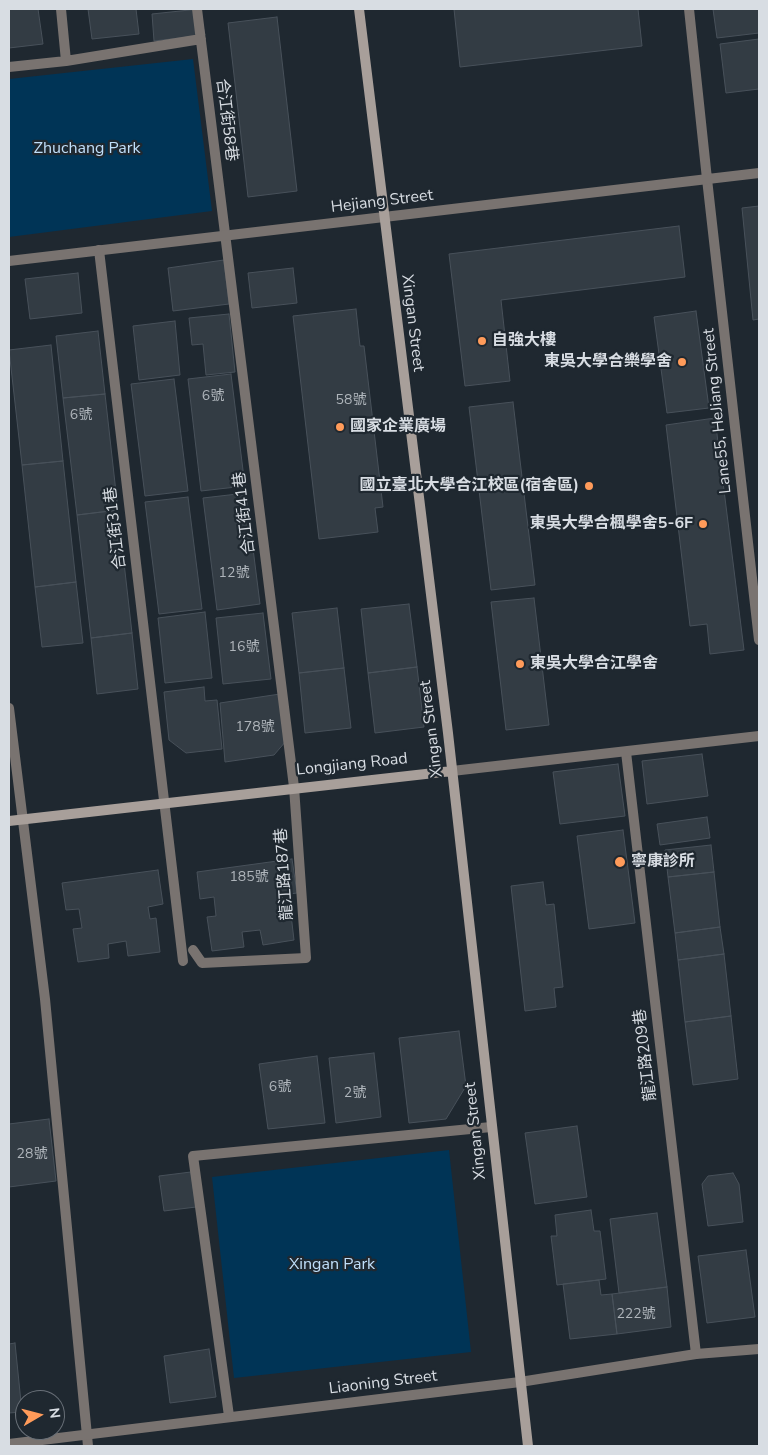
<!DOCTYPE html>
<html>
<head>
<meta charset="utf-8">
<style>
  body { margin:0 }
  #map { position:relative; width:768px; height:1455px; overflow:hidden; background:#1f2830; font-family:"Nunito Sans",sans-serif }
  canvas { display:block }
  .frame { position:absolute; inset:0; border:10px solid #d8dde3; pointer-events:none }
  .north { position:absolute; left:15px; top:1390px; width:50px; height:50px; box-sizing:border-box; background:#1f2830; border:1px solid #697078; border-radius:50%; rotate:82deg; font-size:14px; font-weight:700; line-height:20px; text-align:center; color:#d8dde3 }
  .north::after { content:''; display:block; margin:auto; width:18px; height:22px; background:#ff9b5a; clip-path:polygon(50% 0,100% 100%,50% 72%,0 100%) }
</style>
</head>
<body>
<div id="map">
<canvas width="768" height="1455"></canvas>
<div class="frame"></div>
<div class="north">N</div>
</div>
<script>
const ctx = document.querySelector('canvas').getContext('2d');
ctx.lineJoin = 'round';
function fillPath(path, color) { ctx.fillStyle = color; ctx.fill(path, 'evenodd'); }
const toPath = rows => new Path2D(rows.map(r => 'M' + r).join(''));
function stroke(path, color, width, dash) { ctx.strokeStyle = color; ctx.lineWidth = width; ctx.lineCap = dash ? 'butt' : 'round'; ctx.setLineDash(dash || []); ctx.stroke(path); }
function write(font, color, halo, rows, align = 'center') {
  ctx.font = font + ' "Nunito Sans","Noto Sans TC",sans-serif'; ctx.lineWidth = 4.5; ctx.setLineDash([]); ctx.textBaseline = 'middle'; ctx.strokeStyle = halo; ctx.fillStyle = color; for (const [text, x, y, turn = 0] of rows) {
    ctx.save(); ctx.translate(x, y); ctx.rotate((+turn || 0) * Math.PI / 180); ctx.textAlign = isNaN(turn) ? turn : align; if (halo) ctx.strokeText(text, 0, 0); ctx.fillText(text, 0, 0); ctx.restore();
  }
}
const green = toPath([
  [193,59,212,211,9,237,9,79],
  [449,1150,471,1352,234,1378,212,1177]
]);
const building = toPath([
  [9,9,38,9,43,44,9,48,9,9],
  [88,9,136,9,139,34,92,39,88,9],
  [199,9,205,35,154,41,152,14,199,9],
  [454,9,638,9,642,46,460,67,454,9],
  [713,9,759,9,759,33,717,38,713,9],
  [277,17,297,191,248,197,228,23,277,17],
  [759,39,759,89,726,93,720,44,759,39],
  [759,206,759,319,753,320,742,208,759,206],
  [679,226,685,277,501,300,510,381,465,386,449,254,679,226],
  [224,260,229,304,173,311,168,268,224,260],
  [293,268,297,303,252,308,248,273,293,268],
  [78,273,82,313,30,319,25,279,78,273],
  [356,309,360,346,364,346,383,507,375,508,378,532,319,539,293,316,356,309],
  [696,311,709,408,667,413,654,317,696,311],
  [229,314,235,372,206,375,203,344,192,345,189,318,229,314],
  [175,321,180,375,139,380,133,326,175,321],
  [98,331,105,394,63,398,56,336,98,331],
  [51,345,63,461,22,465,9,350,51,345],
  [231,374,245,486,201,491,188,379,231,374],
  [174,379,188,491,145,496,131,384,174,379],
  [105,394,118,510,77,515,63,398,105,394],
  [513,402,535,585,491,590,469,407,513,402],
  [715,418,744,650,710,654,707,624,690,626,666,425,715,418],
  [63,461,76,582,35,587,22,465,63,461],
  [246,493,260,604,217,610,203,498,246,493],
  [188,497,202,609,159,614,145,502,188,497],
  [118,510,132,633,91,638,77,515,118,510],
  [76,582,83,643,42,647,35,587,76,582],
  [534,598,549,725,506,730,491,602,534,598],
  [409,604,417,667,368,673,361,609,409,604],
  [337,608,344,668,299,673,292,613,337,608],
  [205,612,212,678,165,683,158,618,205,612],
  [263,613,271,679,223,684,216,618,263,613],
  [132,633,138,689,97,694,91,638,132,633],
  [417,667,424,727,375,733,368,673,417,667],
  [344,668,351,728,305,733,299,673,344,668],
  [204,687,205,701,217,700,222,749,186,753,169,740,164,692,204,687],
  [280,694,286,741,274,755,225,762,220,703,280,694],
  [702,754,708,796,647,804,642,761,702,754],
  [618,764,625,816,560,824,553,772,618,764],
  [707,817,710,838,660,845,657,824,707,817],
  [623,830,635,923,589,929,577,836,623,830],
  [711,845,714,872,668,877,665,850,711,845],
  [292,859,297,893,282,895,284,907,290,906,294,940,263,945,260,930,242,932,244,947,212,951,207,917,216,916,214,897,200,899,197,872,292,859],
  [158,870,163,904,148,907,150,919,156,918,160,952,128,956,126,941,108,944,109,958,78,962,73,929,82,928,79,909,66,910,62,883,158,870],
  [714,872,720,927,675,933,668,877,714,872],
  [543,882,546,905,554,904,563,987,554,988,556,1007,525,1011,511,886,543,882],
  [720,927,724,954,678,960,675,933,720,927],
  [724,954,731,1016,685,1022,678,960,724,954],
  [731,1016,738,1079,693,1085,685,1022,731,1016],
  [459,1031,466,1086,446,1119,409,1123,399,1038,459,1031],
  [374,1053,381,1117,336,1123,329,1058,374,1053],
  [317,1056,325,1123,268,1129,259,1064,317,1056],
  [49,1119,56,1181,9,1187,9,1124,49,1119],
  [577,1126,587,1197,535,1204,525,1133,577,1126],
  [191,1172,196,1207,164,1211,159,1176,191,1172],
  [733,1173,739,1184,743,1222,708,1226,702,1184,708,1176,733,1173],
  [591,1210,594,1231,600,1231,606,1279,557,1285,551,1236,557,1236,555,1215,591,1210],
  [657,1213,667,1287,619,1293,610,1219,657,1213],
  [746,1250,755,1317,707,1323,698,1256,746,1250],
  [599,1280,601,1295,612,1294,617,1334,570,1339,563,1284,599,1280],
  [667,1287,671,1327,617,1334,612,1294,667,1287],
  [15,1343,22,1412,9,1413,9,1344,15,1343],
  [209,1349,216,1397,170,1403,164,1356,209,1349]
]);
const lane = toPath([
  [61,9,66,61],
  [9,67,66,61,201,39],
  [707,179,759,640],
  [99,250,183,961],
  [9,708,45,999,88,1446],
  [626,752,696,1354],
  [193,950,202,963,306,958,294,787,197,9],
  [229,1416,193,1156,491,1127]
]);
const street = toPath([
  [689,9,707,179],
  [9,261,759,173],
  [452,771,759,736],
  [9,1444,520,1382,696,1354,759,1349]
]);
const secondary = toPath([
  [359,9,448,733,528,1446],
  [9,821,452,771]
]);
const markers = [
  [482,341,5,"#ff9b5a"],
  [682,362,5,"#ff9b5a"],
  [340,427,5,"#ff9b5a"],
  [589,486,5,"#ff9b5a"],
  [703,524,5,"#ff9b5a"],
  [520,664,5,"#ff9b5a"],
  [620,862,6,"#ff9b5a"]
];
const numberNames = [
  ["6號",213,397],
  ["58號",351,401],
  ["6號",81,416],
  ["12號",234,574],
  ["16號",244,648],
  ["178號",255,728],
  ["185號",249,878],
  ["6號",280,1088],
  ["2號",355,1094],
  ["28號",32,1155],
  ["222號",636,1315]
];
const streetNames = [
  ["合江街58巷",226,120,83],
  ["Hejiang Street",382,202,-7],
  ["Xingan Street",412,323,83],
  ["Lane55, HeJiang Street",718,411,-96],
  ["合江街41巷",245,513,-97],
  ["合江街31巷",116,528,-97],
  ["Xingan Street",432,729,-97],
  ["Longjiang Road",352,765,-6],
  ["龍江路187巷",285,874,-94],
  ["龍江路209巷",646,1055,-97],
  ["Xingan Street",476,1131,-96],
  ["Liaoning Street",383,1383,-7]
];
const parkNames = [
  ["Zhuchang Park",87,149],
  ["Xingan Park",332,1265]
];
const poiNames = [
  ["自強大樓",492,341],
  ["東吳大學合樂學舍",672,362,"right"],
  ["國家企業廣場",350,427],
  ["國立臺北大學合江校區(宿舍區)",579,486,"right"],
  ["東吳大學合楓學舍5-6F",693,524,"right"],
  ["東吳大學合江學舍",530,664],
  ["寧康診所",631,862]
];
fillPath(green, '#003456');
fillPath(building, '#333c44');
stroke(building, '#48515a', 1);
stroke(lane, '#797370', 10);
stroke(street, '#797370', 10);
stroke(secondary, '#a89f9a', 10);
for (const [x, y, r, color] of markers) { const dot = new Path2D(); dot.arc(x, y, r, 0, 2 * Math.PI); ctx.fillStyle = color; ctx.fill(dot); stroke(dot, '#1f2830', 2); }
write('14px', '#afb5bb', null, numberNames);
write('16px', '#d8dde3', '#1f2830', streetNames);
write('16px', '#c0dffa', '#1f2830', parkNames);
write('bold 16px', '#d8dde3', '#1f2830', poiNames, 'left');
</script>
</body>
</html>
